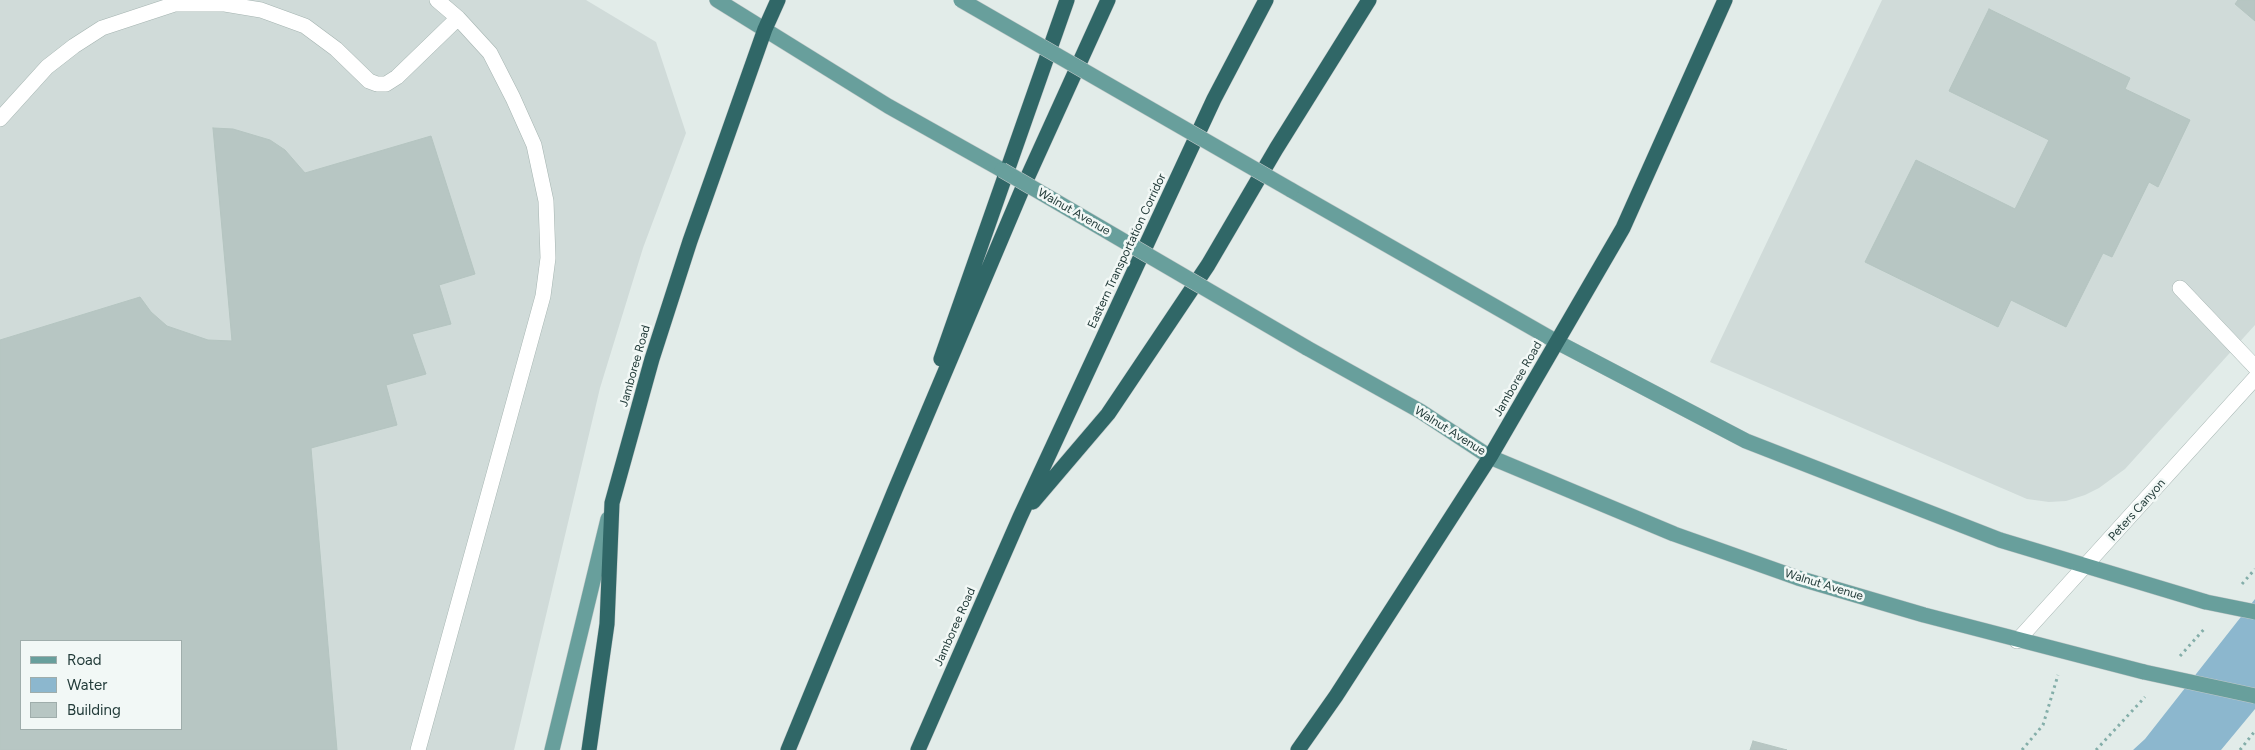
<!DOCTYPE html>
<html>
<head>
<meta charset="utf-8">
<style>
  body { margin:0 }
  #map { position:relative; width:2255px; height:750px; overflow:hidden; background:#e2ece9; font-family:Figtree,sans-serif }
  canvas { display:block }
  .legend { position:absolute; left:20px; top:640px; width:162px; height:90px; box-sizing:border-box; background:#f2f8f6; border:1px solid #9fadab; margin:0; padding:6px 9px; list-style:none; font-size:15px; color:#233c3a }
  .legend li { display:flex; align-items:center; gap:10px; height:25px }
  .legend b { width:25px; border:1px solid #9fadab }
</style>
</head>
<body>
<div id="map">
<canvas width="2255" height="750"></canvas>
<ul class="legend">
<li><b style="height:6px;background:#689f9c"></b>Road</li>
<li><b style="height:14px;background:#8cb7ce"></b>Water</li>
<li><b style="height:14px;background:#b7c6c3"></b>Building</li>
</ul>
</div>
<script>
const ctx = document.querySelector('canvas').getContext('2d');
ctx.lineJoin = 'round';
function fillPath(path, color) { ctx.fillStyle = color; ctx.fill(path, 'evenodd'); }
const toPath = rows => new Path2D(rows.map(r => 'M' + r).join(''));
function stroke(path, color, width, dash) { ctx.strokeStyle = color; ctx.lineWidth = width; ctx.lineCap = dash ? 'butt' : 'round'; ctx.setLineDash(dash || []); ctx.stroke(path); }
function write(font, color, halo, rows, align = 'center') {
  ctx.font = font + ' Figtree,sans-serif'; ctx.lineWidth = 5; ctx.setLineDash([]); ctx.textBaseline = 'middle'; ctx.strokeStyle = halo; ctx.fillStyle = color; for (const [text, x, y, turn = 0] of rows) {
    ctx.save(); ctx.translate(x, y); ctx.rotate((+turn || 0) * Math.PI / 180); ctx.textAlign = isNaN(turn) ? turn : align; if (halo) ctx.strokeText(text, 0, 0); ctx.fillText(text, 0, 0); ctx.restore();
  }
}
const built = toPath([
  [0,0,586,0,656,42,686,133,643,248,600,388,514,750,0,750],
  [21,641,181,641,181,729,21,729],
  [1882,0,2255,0,2255,325,2125,469,2099,488,2085,495,2066,501,2049,502,2027,499,1710,362]
]);
const water = toPath([
  [2255,599,2255,709,2221,750,2133,750,2145,739]
]);
const building = toPath([
  [2238,0,2255,0,2255,21,2235,4,2238,0],
  [1989,9,2130,78,2125,89,2190,120,2158,187,2149,182,2112,257,2103,253,2066,327,2011,300,1998,327,1865,262,1916,160,2015,209,2049,140,1949,91,1989,9],
  [213,128,233,129,270,140,285,150,305,173,431,136,475,274,439,285,451,324,412,334,426,374,386,385,397,425,311,448,337,750,0,750,0,340,140,297,151,312,167,326,208,340,232,341,213,128],
  [21,641,181,641,181,729,21,729,21,641],
  [1753,741,1787,750,1750,750,1753,741]
]);
const path = toPath([
  [2242,584,2255,569],
  [2180,656,2206,627],
  [2022,750,2043,725,2058,675],
  [2096,750,2145,697],
  [2240,750,2255,731]
]);
const minor = toPath([
  [0,119,47,67,74,46,102,28,175,4,225,4,261,10,305,26,336,49,369,81,377,84,386,84,397,77,458,18],
  [2180,288,2255,367],
  [2017,641,2255,378],
  [418,750,543,296,548,258,546,201,534,145,513,98,490,53,458,18,437,0]
]);
const major = toPath([
  [717,0,888,106,1002,170],
  [1291,190,1557,342,1746,441,2000,540,2206,602],
  [1307,348,1420,411,1490,457,1674,534,1798,578,1924,615,2144,672],
  [552,750,608,519]
]);
const highway = toPath([
  [941,359,1067,0],
  [1033,502,1108,414,1208,265,1276,149,1369,0],
  [589,750,607,624,612,503,652,359,690,241,765,29,778,0],
  [788,750,895,490,1024,185,1108,0],
  [918,750,1020,517,1214,99,1266,0],
  [1298,750,1336,696,1490,457,1623,228,1725,0]
]);
const majorBridge = toPath([
  [961,0,1291,190],
  [1002,170,1307,348],
  [2206,602,2255,612],
  [2144,672,2255,696]
]);
const streetNames = [
  ["Walnut Avenue",1074,212,30],
  ["Eastern Transportation Corridor",1127,251,-65],
  ["Jamboree Road",635,366,-74],
  ["Jamboree Road",1518,379,-60],
  ["Walnut Avenue",1450,431,32],
  ["Peters Canyon",2137,510,-48],
  ["Walnut Avenue",1824,585,17],
  ["Jamboree Road",955,627,-66]
];
fillPath(built, '#d0dbd9');
fillPath(water, '#8cb7ce');
fillPath(building, '#b7c6c3');
stroke(building, '#b5c5c1', 1);
stroke(minor, '#a5b4b1', 16);
stroke(major, '#c1c8c8', 16);
stroke(highway, '#c1c8c8', 16);
stroke(path, '#84aea9', 3, [2.5, 4]);
stroke(minor, '#fff', 15);
stroke(major, '#689f9c', 15);
stroke(highway, '#306767', 15);
stroke(majorBridge, '#c1c8c8', 16, []);
stroke(majorBridge, '#689f9c', 15);
write('12px', '#233c3a', '#f2f8f6', streetNames);
</script>
</body>
</html>
